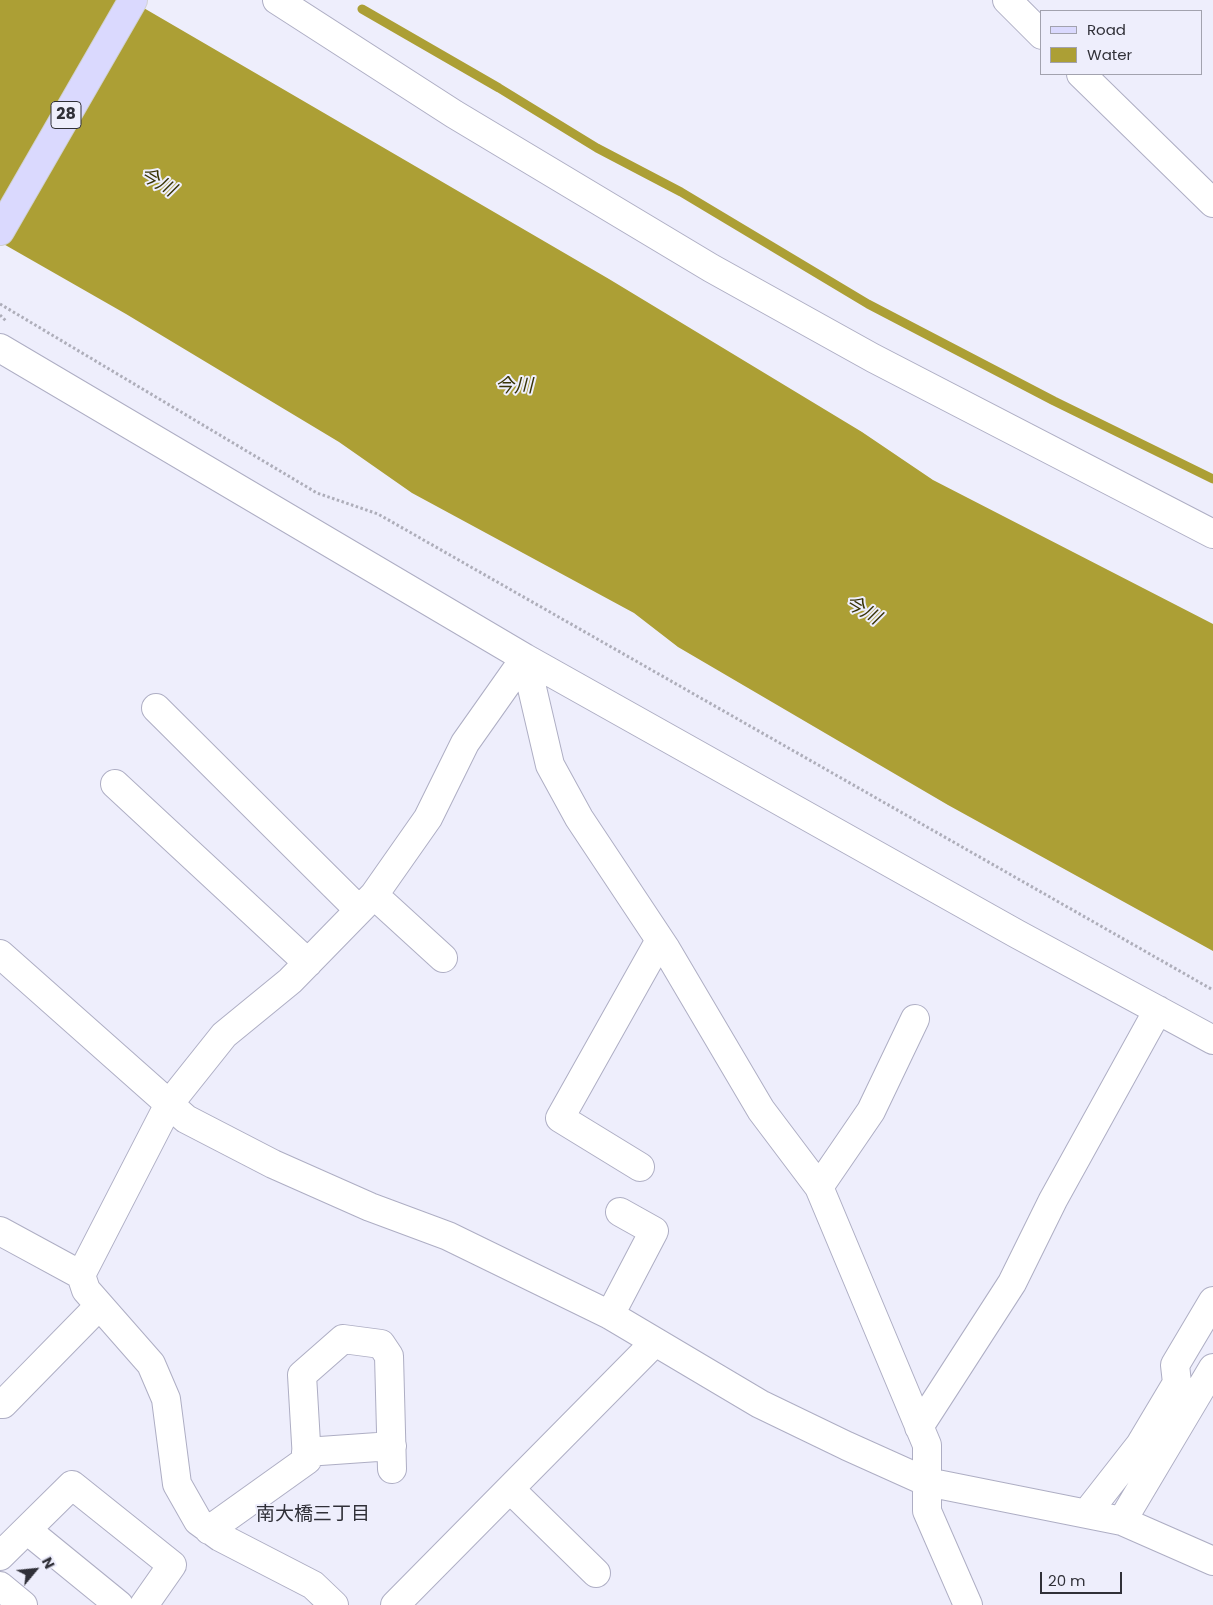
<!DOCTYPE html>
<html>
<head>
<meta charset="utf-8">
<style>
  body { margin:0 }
  #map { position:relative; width:1213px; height:1605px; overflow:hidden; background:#eeeefc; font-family:Poppins,sans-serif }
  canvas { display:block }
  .legend { position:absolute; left:1040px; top:10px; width:162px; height:65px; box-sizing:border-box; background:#eeeefc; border:1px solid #a2a2ae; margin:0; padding:6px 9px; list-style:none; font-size:15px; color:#303038 }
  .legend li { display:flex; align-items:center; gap:10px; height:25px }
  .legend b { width:25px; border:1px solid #a2a2ae }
  .north { position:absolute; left:10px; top:1545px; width:50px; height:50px; -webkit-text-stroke:4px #eeeefc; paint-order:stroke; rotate:62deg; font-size:14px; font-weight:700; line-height:20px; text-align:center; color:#303038 }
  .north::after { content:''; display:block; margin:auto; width:18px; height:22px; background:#303038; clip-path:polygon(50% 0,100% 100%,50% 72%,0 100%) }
  .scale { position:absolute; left:1040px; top:1572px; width:82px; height:22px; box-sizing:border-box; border:2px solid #303038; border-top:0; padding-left:6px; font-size:15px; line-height:18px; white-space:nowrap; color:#303038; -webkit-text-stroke:4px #eeeefc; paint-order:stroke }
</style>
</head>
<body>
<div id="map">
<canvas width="1213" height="1605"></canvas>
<ul class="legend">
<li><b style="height:6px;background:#dad9fe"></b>Road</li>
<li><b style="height:14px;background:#ac9f35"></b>Water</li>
</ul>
<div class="north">N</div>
<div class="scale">20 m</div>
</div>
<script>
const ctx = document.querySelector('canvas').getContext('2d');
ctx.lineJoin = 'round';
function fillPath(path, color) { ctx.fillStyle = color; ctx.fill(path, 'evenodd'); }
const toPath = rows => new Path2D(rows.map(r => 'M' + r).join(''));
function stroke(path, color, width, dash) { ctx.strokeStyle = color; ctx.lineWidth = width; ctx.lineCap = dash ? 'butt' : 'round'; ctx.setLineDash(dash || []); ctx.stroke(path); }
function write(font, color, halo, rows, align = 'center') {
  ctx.font = font + ' Poppins,"Noto Sans JP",sans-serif'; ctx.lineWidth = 4; ctx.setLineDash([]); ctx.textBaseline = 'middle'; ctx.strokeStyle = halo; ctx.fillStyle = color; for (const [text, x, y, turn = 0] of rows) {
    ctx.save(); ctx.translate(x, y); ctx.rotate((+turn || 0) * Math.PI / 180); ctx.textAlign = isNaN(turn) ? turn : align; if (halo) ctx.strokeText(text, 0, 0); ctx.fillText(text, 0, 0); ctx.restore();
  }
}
const water = toPath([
  [0,0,130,0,609,279,862,432,933,480,1213,624,1213,951,948,805,678,647,634,613,412,493,339,442,126,314,0,242]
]);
const stream = toPath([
  [362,9,499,88,597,148,681,192,868,304,1054,401,1213,479]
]);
const path = toPath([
  [0,304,317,493,378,514,1213,990],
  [0,315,6,321]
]);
const minor = toPath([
  [277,0,454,114,711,268,873,358,1213,534],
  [1007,0,1042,35],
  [1081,74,1213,203],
  [0,348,525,658,1017,934,1213,1040],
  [525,658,550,765,579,818,666,949,761,1110,819,1187,927,1445,927,1511,968,1605],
  [156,708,359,910],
  [115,784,308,963],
  [374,895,443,958],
  [0,954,186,1119,273,1164,370,1207,448,1236,610,1315,760,1404,847,1446,927,1482,1122,1521,1213,1561],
  [640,1167,560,1118,660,940],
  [819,1187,871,1111,915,1019],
  [0,1231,81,1275,86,1290,151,1364,166,1399,177,1484,198,1521,220,1537,313,1585,334,1605],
  [81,1275,169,1104,224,1035,290,981,374,895,428,818,465,743,525,658],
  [610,1315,654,1231,620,1212],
  [0,1404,3,1404,99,1306],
  [919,1427,1012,1283,1053,1200,1158,1010],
  [306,1452,392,1446],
  [510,1489,596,1573],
  [1086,1514,1140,1445,1177,1383,1175,1365,1213,1301],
  [1122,1521,1213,1368],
  [27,1530,119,1605],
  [209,1530,307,1460,302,1375,343,1339,381,1344,389,1356,392,1469],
  [0,1556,72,1485,172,1565,144,1605],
  [0,1586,23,1605],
  [395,1605,654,1343]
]);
const major = toPath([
  [0,231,133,0]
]);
const shields = [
  [66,115,30]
];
const shieldNames = [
  ["28",66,115]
];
const waterNames = [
  ["今川",157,183,31],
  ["今川",514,387],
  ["今川",862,611,31]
];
const neighbourhoodNames = [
  ["南大橋三丁目",313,1515]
];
fillPath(water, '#ac9f35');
stroke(stream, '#ac9f35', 9);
stroke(minor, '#aeaec4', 30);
stroke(major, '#d1d1d3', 30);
stroke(path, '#aeaeba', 3, [2.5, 2.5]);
stroke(minor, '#fff', 28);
stroke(major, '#dad9fe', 28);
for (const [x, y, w] of shields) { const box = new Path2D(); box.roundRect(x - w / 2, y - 13.5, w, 27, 4); ctx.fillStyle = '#eeeefc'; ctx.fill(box); stroke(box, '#303038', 1); }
write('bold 16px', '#303038', null, shieldNames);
write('italic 19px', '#383305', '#eeeefc', waterNames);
write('19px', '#303038', '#eeeefc', neighbourhoodNames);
</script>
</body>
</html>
